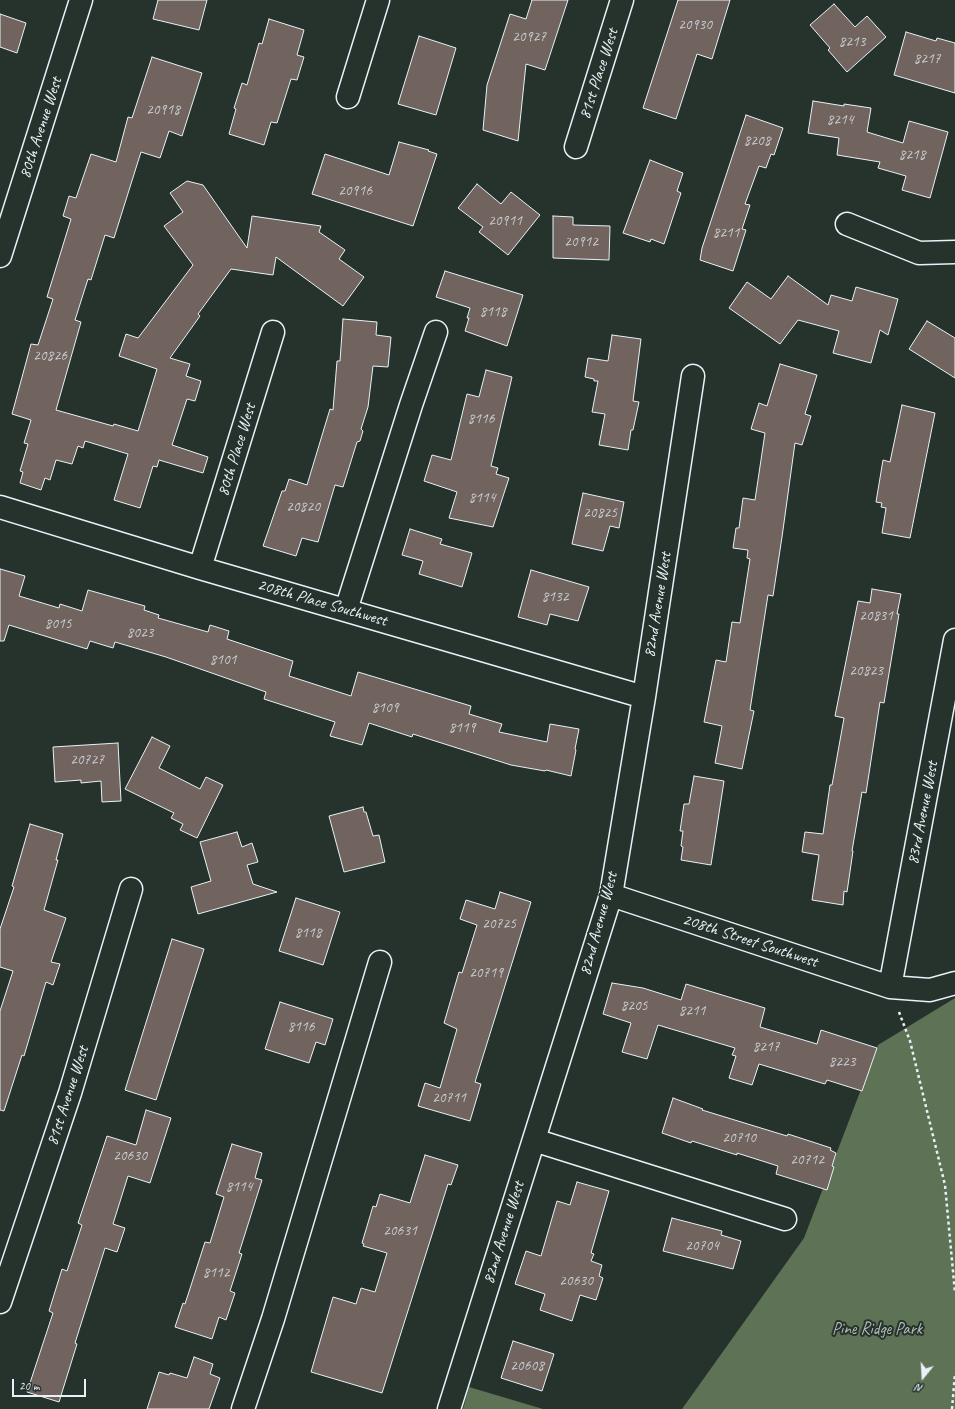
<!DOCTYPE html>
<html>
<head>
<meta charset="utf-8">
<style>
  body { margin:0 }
  #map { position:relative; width:955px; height:1409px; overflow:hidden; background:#26332d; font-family:Caveat,sans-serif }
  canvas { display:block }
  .north { position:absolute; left:903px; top:1357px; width:40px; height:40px; -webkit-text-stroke:3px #26332d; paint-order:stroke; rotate:198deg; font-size:11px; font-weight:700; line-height:16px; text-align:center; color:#e8f1f8 }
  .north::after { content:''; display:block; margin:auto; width:14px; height:18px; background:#e8f1f8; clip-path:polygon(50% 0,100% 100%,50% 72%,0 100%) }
  .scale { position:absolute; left:12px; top:1379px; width:74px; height:18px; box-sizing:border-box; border:2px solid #e8f1f8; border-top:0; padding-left:5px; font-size:12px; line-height:14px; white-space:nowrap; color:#e8f1f8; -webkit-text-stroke:3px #26332d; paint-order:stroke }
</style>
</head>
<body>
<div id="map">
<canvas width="955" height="1409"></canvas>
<div class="north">N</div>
<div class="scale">20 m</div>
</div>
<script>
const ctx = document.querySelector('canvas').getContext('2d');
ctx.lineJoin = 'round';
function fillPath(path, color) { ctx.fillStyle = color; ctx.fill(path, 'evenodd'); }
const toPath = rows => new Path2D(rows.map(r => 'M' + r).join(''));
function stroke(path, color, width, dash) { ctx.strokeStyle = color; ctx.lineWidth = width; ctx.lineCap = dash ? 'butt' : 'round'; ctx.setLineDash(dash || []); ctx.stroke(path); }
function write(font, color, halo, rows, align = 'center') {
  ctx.font = font + ' Caveat,sans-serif'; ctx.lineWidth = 4; ctx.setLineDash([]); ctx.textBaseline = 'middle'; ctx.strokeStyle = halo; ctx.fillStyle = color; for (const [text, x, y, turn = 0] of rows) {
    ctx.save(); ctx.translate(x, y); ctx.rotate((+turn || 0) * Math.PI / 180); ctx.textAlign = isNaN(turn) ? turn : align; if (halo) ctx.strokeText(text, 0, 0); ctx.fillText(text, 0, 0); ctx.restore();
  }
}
const green = toPath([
  [955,998,955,1409,682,1409,804,1238,878,1045],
  [469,1387,543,1409,463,1409]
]);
const building = toPath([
  [158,0,207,0,199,30,153,19,158,0],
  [532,0,568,0,545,70,526,64,518,141,483,130,487,85,510,14,526,19,532,0],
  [678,0,730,0,712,59,697,54,676,119,643,108,678,0],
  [834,4,855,27,867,16,886,37,847,72,828,50,830,48,810,25,834,4],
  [0,14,26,23,17,53,0,47,0,14],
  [269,19,304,30,297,55,304,57,297,80,291,79,277,123,271,122,264,145,229,134,236,109,234,108,242,83,247,85,259,43,262,44,269,19],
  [906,32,936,41,937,38,955,43,955,93,894,75,906,32],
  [419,36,456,48,436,115,398,104,419,36],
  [152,57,202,73,182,136,169,131,160,158,141,152,114,238,105,235,91,280,88,279,75,320,81,322,56,410,113,426,114,424,138,431,157,369,119,356,126,334,138,338,193,265,164,226,183,212,170,193,187,181,203,185,247,248,252,216,321,226,319,232,345,250,339,259,364,277,343,306,276,257,273,275,231,269,198,314,200,316,170,358,190,364,186,376,201,381,195,401,187,399,172,445,208,457,203,473,159,460,157,467,153,466,140,508,114,500,128,454,85,441,83,448,78,446,72,464,56,460,50,480,45,478,41,490,20,483,23,472,20,471,28,444,24,443,31,420,12,414,31,344,38,345,53,299,47,297,71,219,63,216,69,196,76,198,91,154,116,162,128,117,132,118,152,57],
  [813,101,844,106,844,104,871,108,867,132,903,143,909,121,948,132,930,198,902,190,906,176,878,168,880,162,837,155,839,138,808,133,813,101],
  [746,115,783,128,774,155,771,154,766,168,759,166,745,204,750,205,742,229,746,230,733,271,700,260,702,248,746,115],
  [399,142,429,150,428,151,437,154,413,226,312,194,325,154,389,175,399,142],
  [650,160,683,173,677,191,681,193,664,244,651,239,650,242,623,233,650,160],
  [477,184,501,204,511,192,540,215,508,255,479,232,483,227,458,208,477,184],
  [553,216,573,217,573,225,610,226,609,260,553,258,553,216],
  [445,271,523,295,507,346,465,331,469,318,467,318,470,308,436,297,445,271],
  [788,276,828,305,831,295,852,301,856,287,898,299,888,335,880,330,871,363,833,353,839,331,798,320,780,344,729,308,747,282,771,299,788,276],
  [343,319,377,322,376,335,391,337,388,367,373,366,368,407,361,429,363,431,360,441,357,442,343,487,335,485,318,542,302,538,296,556,263,546,282,491,285,491,289,479,307,485,330,409,333,410,337,361,340,361,343,319],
  [927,321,955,338,955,378,909,349,927,321],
  [612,335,641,339,633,401,639,402,633,430,631,430,628,450,599,445,605,414,592,412,598,381,594,381,594,379,585,377,588,358,608,361,612,335],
  [780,364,817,375,805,414,811,416,802,445,795,443,782,537,773,596,768,595,750,710,754,711,742,769,715,763,722,726,704,722,716,660,726,662,732,622,740,623,750,559,747,558,748,550,733,548,736,528,739,528,743,498,755,500,765,433,751,429,759,403,767,406,780,364],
  [486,370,512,377,491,466,498,468,496,474,509,478,493,527,449,518,457,492,424,481,432,455,451,460,467,394,479,397,486,370],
  [902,405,935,413,910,538,882,533,886,508,881,507,882,503,876,502,883,460,890,462,902,405],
  [583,493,624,502,619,528,610,526,603,551,572,544,583,493],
  [410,529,442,539,440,544,472,553,462,587,419,574,423,561,402,555,410,529],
  [0,569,25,576,19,596,59,608,60,604,82,611,88,590,145,606,144,610,159,615,158,618,208,632,210,625,229,631,227,639,293,661,289,676,351,696,358,672,471,706,469,714,502,724,499,732,547,742,550,724,579,729,575,749,576,750,571,776,546,770,545,771,511,765,413,734,412,737,369,723,362,745,330,736,335,722,264,699,266,692,166,657,115,642,113,648,90,641,87,649,9,625,4,641,0,641,0,569],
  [531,570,589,587,578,621,550,614,547,625,518,617,531,570],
  [872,589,901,594,897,614,899,614,884,703,880,702,866,793,862,792,852,851,853,851,847,892,844,891,843,905,812,900,819,855,802,852,805,832,823,834,830,785,832,785,844,718,835,716,858,601,870,603,872,589],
  [152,737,170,746,159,768,200,789,206,777,223,785,197,838,180,830,183,824,171,818,174,813,125,789,152,737],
  [118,743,121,801,102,802,101,781,81,783,81,780,55,782,53,747,118,743],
  [694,776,724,781,711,865,681,860,683,847,681,846,683,831,680,831,684,804,689,804,694,776],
  [363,807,364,812,366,812,373,836,379,835,385,862,344,872,329,816,363,807],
  [30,824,63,834,56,860,58,860,44,910,66,918,51,962,60,964,53,985,46,982,24,1056,22,1055,4,1111,0,1110,0,1011,13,971,0,967,0,929,14,887,12,886,30,824],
  [237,832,242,847,252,843,258,862,247,865,253,884,277,892,198,914,191,887,211,881,200,842,237,832],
  [500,892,531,902,475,1082,481,1084,470,1121,418,1106,425,1083,440,1088,457,1029,444,1023,459,972,462,973,477,925,460,919,466,900,495,909,500,892],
  [296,898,340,912,323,965,279,951,296,898],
  [172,939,204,949,156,1100,125,1090,172,939],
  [612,983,643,988,681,1000,686,984,765,1008,760,1027,817,1044,821,1030,877,1048,862,1091,827,1080,825,1084,759,1064,752,1085,729,1078,736,1056,732,1055,735,1048,658,1025,647,1059,622,1052,631,1023,603,1014,612,983],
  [280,1002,333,1019,325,1045,316,1042,309,1063,265,1049,280,1002],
  [673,1098,703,1109,702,1110,787,1136,788,1134,831,1148,830,1150,836,1153,832,1166,834,1167,827,1190,776,1174,778,1166,737,1153,737,1155,692,1141,691,1143,662,1133,673,1098],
  [146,1110,171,1118,150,1183,128,1176,113,1224,125,1228,117,1252,105,1248,75,1343,77,1344,59,1402,27,1392,53,1313,49,1311,62,1269,67,1271,82,1225,78,1223,107,1136,136,1145,146,1110],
  [232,1144,262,1153,255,1178,262,1180,239,1253,242,1254,230,1291,235,1293,226,1320,219,1317,212,1339,175,1327,183,1303,185,1304,205,1242,210,1243,224,1197,216,1194,232,1144],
  [425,1155,458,1165,451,1185,448,1184,382,1393,311,1372,333,1297,356,1304,361,1288,375,1292,387,1253,363,1246,364,1244,362,1243,373,1206,376,1207,380,1194,410,1203,425,1155],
  [577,1182,609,1191,591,1253,594,1254,591,1261,602,1265,599,1276,603,1278,596,1300,580,1295,572,1321,540,1310,545,1294,515,1284,526,1251,541,1256,557,1201,570,1205,577,1182],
  [672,1218,722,1231,721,1235,741,1241,733,1269,663,1251,672,1218],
  [513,1341,554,1354,542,1391,501,1378,513,1341],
  [194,1357,213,1364,210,1374,220,1378,209,1409,147,1409,159,1372,169,1375,170,1373,187,1378,194,1357]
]);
const path = toPath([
  [899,1012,910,1041,945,1185,955,1293],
  [952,1409,955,1373]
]);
const minor = toPath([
  [348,97,378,0],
  [576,147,622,0],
  [847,224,919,253,955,252],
  [0,256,81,0],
  [0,507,200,568,644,697],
  [200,568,273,332],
  [346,610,411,405,436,332],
  [611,895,890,987,930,990,955,983],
  [890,987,955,640],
  [534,1140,785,1219],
  [0,1302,70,1093,131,889],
  [243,1409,273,1319,380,962],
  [449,1409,611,895,644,697,693,376]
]);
const numberNames = [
  ["20930",695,25],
  ["20927",529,37],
  ["8213",852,42],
  ["8217",927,59],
  ["20918",163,110],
  ["8214",840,120],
  ["8208",757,141],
  ["8218",912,155],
  ["20916",355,191],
  ["20911",505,221],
  ["8211",726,233],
  ["20912",581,242],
  ["8118",493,312],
  ["20826",50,356],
  ["8116",481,419],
  ["8114",482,498],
  ["20820",303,507],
  ["20825",600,513],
  ["8132",555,597],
  ["20831",876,616],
  ["8015",58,624],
  ["8023",140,633],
  ["8101",223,660],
  ["20823",866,671],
  ["8109",385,708],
  ["8119",462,728],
  ["20727",87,760],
  ["20725",499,924],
  ["8118",308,933],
  ["20719",486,973],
  ["8205",634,1006],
  ["8211",692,1011],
  ["8116",301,1027],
  ["8217",766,1047],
  ["8223",842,1062],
  ["20711",449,1098],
  ["20710",739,1138],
  ["20630",130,1156],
  ["20712",807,1160],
  ["8114",239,1187],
  ["20631",400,1231],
  ["20704",702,1246],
  ["8112",216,1273],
  ["20630",576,1281],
  ["20608",527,1366]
];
const streetNames = [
  ["81st Place West",599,74,-72],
  ["80th Avenue West",41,128,-72],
  ["80th Place West",237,450,-73],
  ["208th Place Southwest",322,603,16],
  ["82nd Avenue West",658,605,-81],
  ["83rd Avenue West",923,813,-79],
  ["82nd Avenue West",599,924,-75],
  ["208th Street Southwest",750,941,18],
  ["81st Avenue West",68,1096,-72],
  ["82nd Avenue West",504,1233,-73]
];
const parkNames = [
  ["Pine Ridge Park",877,1330]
];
fillPath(green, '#5e7255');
fillPath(building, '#71645e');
stroke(building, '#e8f1f8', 1);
stroke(minor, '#e8f1f8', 25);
stroke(path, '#e8f1f8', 2.5, [3, 3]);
stroke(minor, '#26332d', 22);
write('15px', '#caced2', null, numberNames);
write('17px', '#e8f1f8', '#26332d', streetNames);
write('17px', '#b1beb7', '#26332d', parkNames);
</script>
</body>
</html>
